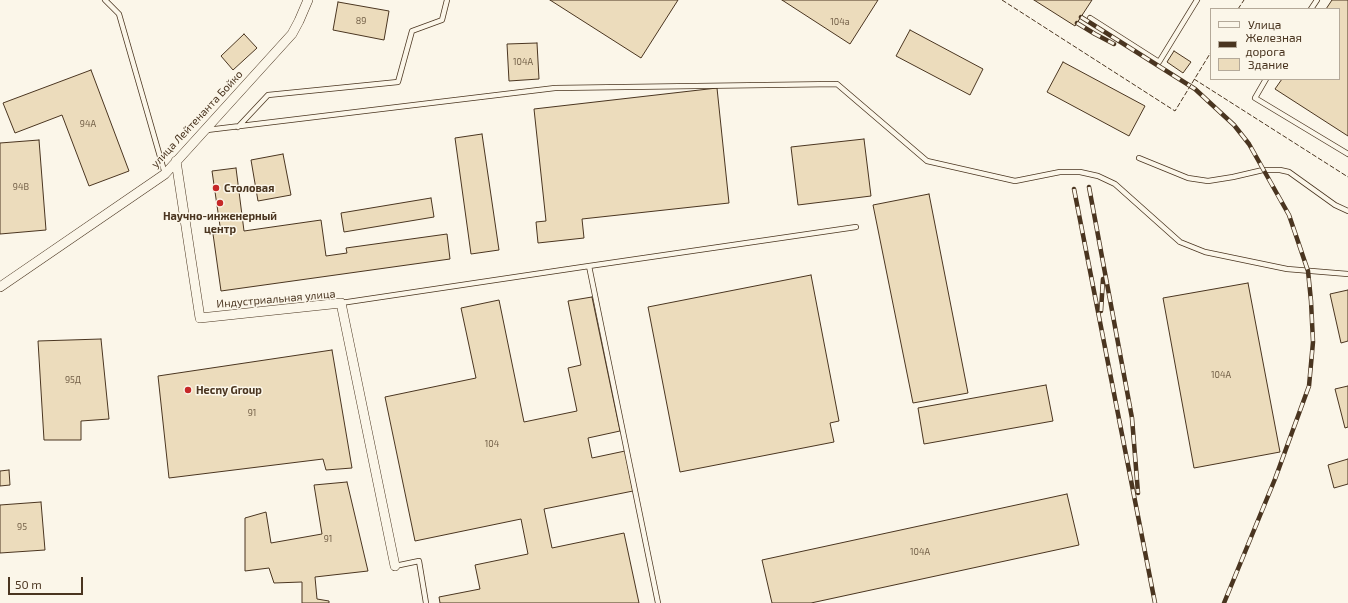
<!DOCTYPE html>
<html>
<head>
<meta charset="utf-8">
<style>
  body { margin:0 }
  #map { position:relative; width:1348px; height:603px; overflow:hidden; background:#fbf6e9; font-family:"Exo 2",sans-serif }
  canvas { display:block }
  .legend { position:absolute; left:1210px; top:8px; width:130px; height:72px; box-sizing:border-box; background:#fbf6e9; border:1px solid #b4a999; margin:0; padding:5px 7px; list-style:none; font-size:12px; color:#4a3520 }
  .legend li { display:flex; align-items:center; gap:8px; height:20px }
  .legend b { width:20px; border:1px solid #b4a999 }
  .scale { position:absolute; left:8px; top:577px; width:75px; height:18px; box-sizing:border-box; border:2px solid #4a3520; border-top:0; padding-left:5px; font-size:12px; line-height:14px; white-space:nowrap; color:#4a3520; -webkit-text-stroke:3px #fbf6e9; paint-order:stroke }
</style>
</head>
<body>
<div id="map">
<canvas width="1348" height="603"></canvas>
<ul class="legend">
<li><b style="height:5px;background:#fbf6e9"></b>Улица</li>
<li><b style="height:5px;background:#4a3520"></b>Железная дорога</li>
<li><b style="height:11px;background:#ecdcbc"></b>Здание</li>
</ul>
<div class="scale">50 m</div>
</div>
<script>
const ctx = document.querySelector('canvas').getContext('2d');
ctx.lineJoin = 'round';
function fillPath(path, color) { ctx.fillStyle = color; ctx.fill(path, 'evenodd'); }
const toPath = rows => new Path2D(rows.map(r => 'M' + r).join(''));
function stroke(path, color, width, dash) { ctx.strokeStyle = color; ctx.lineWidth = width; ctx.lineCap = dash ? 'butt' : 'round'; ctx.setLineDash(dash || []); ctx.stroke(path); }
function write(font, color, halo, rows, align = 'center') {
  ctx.font = font + ' "Exo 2",sans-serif'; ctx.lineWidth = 3; ctx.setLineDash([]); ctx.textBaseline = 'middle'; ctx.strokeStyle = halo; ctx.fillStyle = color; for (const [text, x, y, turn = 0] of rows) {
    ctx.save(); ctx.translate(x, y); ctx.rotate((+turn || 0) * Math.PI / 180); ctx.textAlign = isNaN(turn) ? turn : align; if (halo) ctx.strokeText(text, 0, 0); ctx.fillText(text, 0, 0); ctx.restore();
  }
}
const building = toPath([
  [550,0,678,0,641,58,550,0],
  [782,0,878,0,850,44,782,0],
  [1034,0,1092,0,1075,26,1034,0],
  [1332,0,1348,0,1348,136,1275,89,1282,79,1339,79,1339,9,1326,9,1332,0],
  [338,2,389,11,384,40,333,30,338,2],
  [910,30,983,69,970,95,896,56,910,30],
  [244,34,257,48,233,70,221,56,244,34],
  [537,43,539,79,509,81,507,44,537,43],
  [1174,51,1191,62,1183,73,1167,62,1174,51],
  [1063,62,1145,106,1129,136,1047,92,1063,62],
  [91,70,129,171,89,186,62,115,15,133,3,103,91,70],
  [717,88,729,203,582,219,584,238,538,243,536,222,546,221,534,109,717,88],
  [482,134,499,250,471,254,455,138,482,134],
  [864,139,871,196,798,205,791,147,864,139],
  [39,140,46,230,0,234,0,143,39,140],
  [283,154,291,195,258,201,251,160,283,154],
  [236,168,244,231,321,220,326,256,347,253,346,248,447,234,450,259,221,291,213,234,221,233,212,171,236,168],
  [929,194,968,393,913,403,873,205,929,194],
  [431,198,434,217,344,232,341,213,431,198],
  [811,275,839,421,830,423,834,442,680,472,648,307,811,275],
  [1248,283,1280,452,1194,468,1163,298,1248,283],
  [1348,290,1348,341,1341,343,1330,294,1348,290],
  [592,297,620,431,588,438,592,458,625,451,633,491,544,509,552,548,624,533,639,603,440,603,439,597,480,589,475,565,528,554,521,519,415,541,385,397,476,378,461,308,499,300,524,422,577,411,568,368,581,365,568,301,592,297],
  [101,339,109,419,81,421,81,440,44,440,38,341,101,339],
  [332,350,352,468,326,470,323,459,169,478,158,376,332,350],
  [1046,385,1053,421,924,444,918,408,1046,385],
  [1348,386,1348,427,1345,428,1335,389,1348,386],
  [1348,459,1348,484,1334,488,1328,465,1348,459],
  [9,470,10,485,0,486,0,471,9,470],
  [347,482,368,571,315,577,317,599,329,601,329,603,302,603,302,582,274,583,269,568,245,571,245,518,266,512,271,543,322,534,314,485,347,482],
  [1067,494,1079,545,811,603,772,603,762,560,1067,494],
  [41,502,45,550,0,553,0,505,41,502]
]);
const lane = toPath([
  [105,0,119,14,165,174],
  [1311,9,1317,0],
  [1090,18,1159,62,1197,0],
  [1266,79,1255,98,1348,154],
  [238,127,268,95,398,82,412,31,442,20,447,0],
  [207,130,555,88,837,84,927,161,1015,181,1060,172,1080,172,1098,176,1115,184,1180,242,1205,252,1287,269,1348,274],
  [1139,158,1188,178,1208,181,1233,177,1263,170,1280,170,1289,172,1335,205,1348,211],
  [589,266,856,227],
  [341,303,589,266,658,603],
  [395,566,419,561,426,603]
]);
const street = toPath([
  [176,161,200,318,341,303,395,566],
  [0,287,165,174,292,34,299,21,308,0]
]);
const rail = toPath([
  [1081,17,1195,89,1234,125,1249,144,1289,215,1308,271,1311,301,1313,342,1309,386,1275,479,1224,603],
  [1077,23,1095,34,1114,44],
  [1089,187,1132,418,1138,493],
  [1074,189,1155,603],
  [1101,311,1103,279]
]);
const fence = toPath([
  [1002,0,1175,111,1211,52],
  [1238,9,1244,0],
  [1194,79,1348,177]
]);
const markers = [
  [216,188,4,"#c62828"],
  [220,203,4,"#c62828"],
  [188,390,4,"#c62828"]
];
const numberNames = [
  ["89",361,21],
  ["104а",840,22],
  ["104А",523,62],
  ["94А",88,124],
  ["94В",21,187],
  ["104А",1221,375],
  ["95Д",73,380],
  ["91",252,413],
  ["104",492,444],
  ["95",22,527],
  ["91",328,539],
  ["104А",920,552]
];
const streetNames = [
  ["улица Лейтенанта Бойко",197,119,-47],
  ["Индустриальная улица",276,299,-5]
];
const poiNames = [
  ["Столовая",224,188],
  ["Научно-инженерный",220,216,"center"],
  ["центр",220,229,"center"],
  ["Hecny Group",196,390]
];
fillPath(building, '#ecdcbc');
stroke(building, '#4a3520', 1);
stroke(lane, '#4a3520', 6);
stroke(street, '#4a3520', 10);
stroke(lane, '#fbf6e9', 4.5);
stroke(street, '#fbf6e9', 9);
stroke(rail, '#4a3520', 4.5);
stroke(rail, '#fbf6e9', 3, [9]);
stroke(fence, '#4a3520', 1, [5, 2]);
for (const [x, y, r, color] of markers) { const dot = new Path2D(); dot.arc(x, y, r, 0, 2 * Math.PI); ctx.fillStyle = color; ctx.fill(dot); stroke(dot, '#fbf6e9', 1.5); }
write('9px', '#725f47', null, numberNames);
write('11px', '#4a3520', '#fbf6e9', streetNames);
write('bold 11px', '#4a3520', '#fbf6e9', poiNames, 'left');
</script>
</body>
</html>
